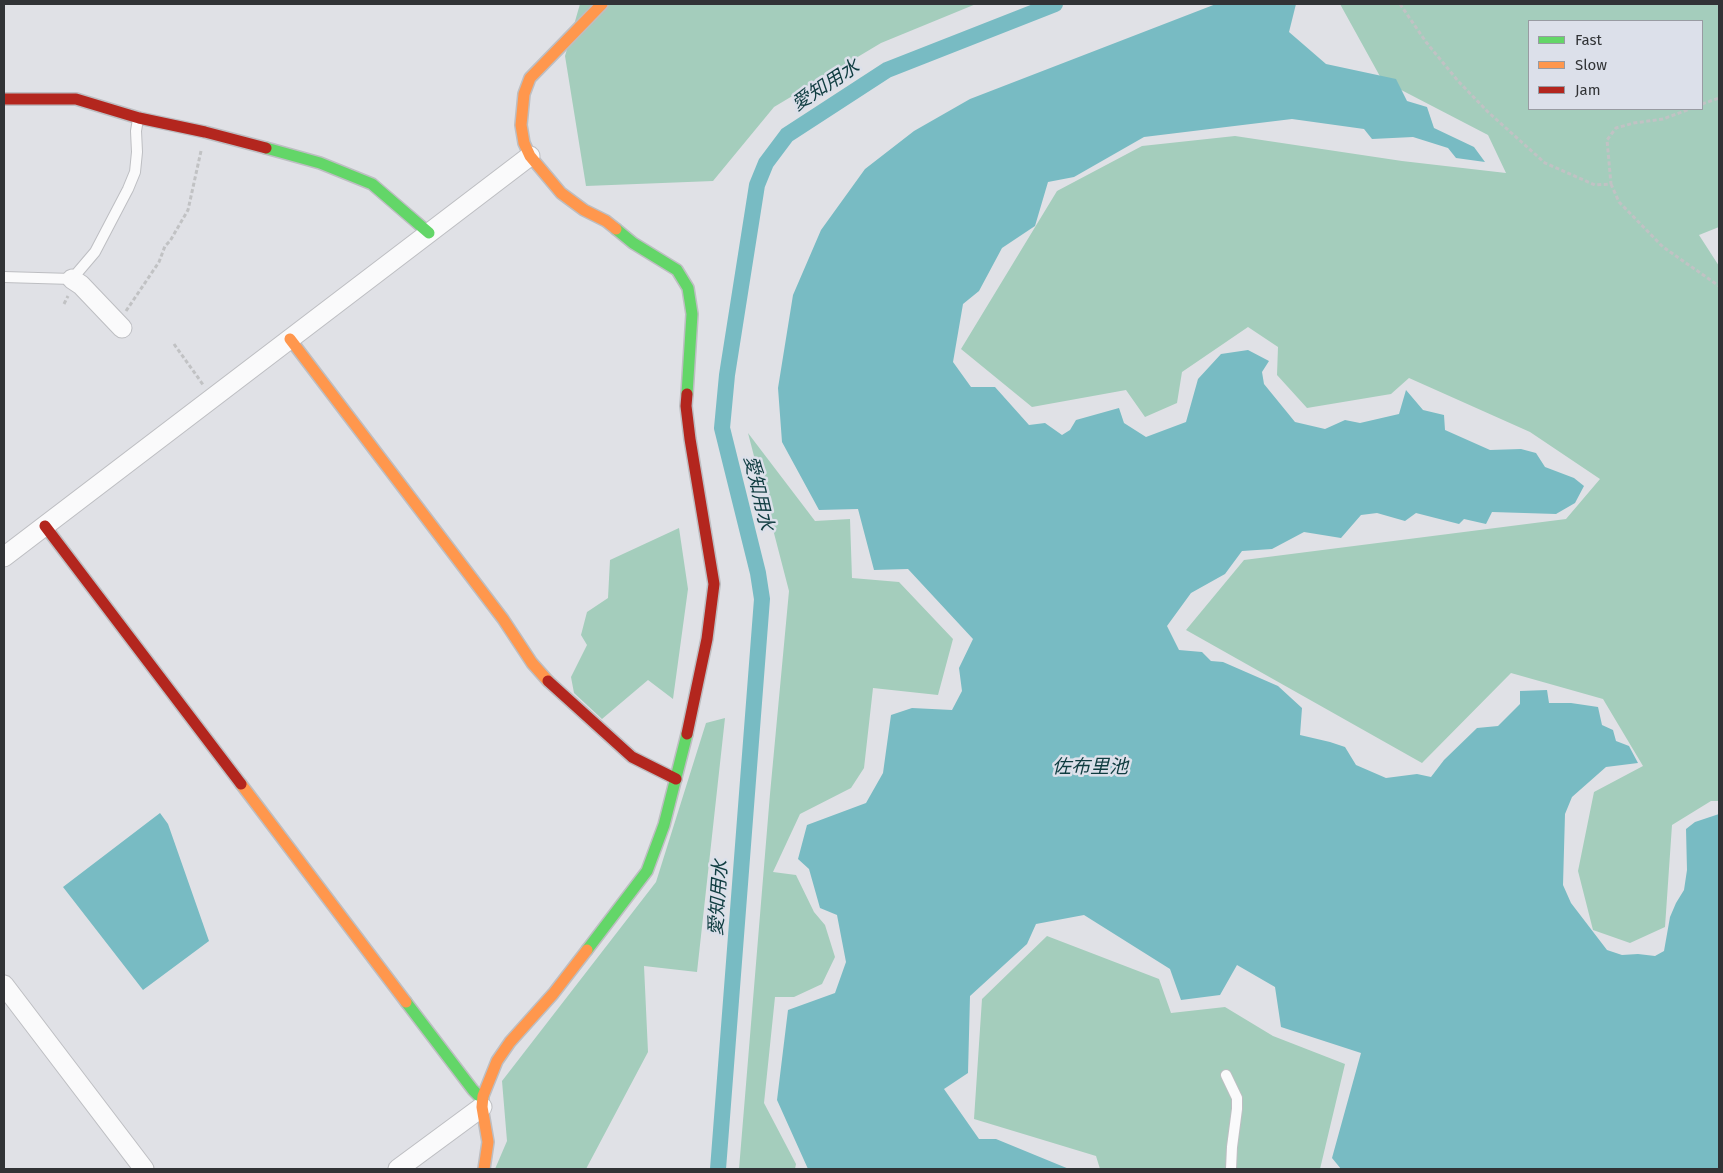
<!DOCTYPE html>
<html>
<head>
<meta charset="utf-8">
<style>
  body { margin:0 }
  #map { position:relative; width:1723px; height:1173px; overflow:hidden; background:#e0e1e6; font-family:"Fira Sans",sans-serif }
  canvas { display:block }
  .frame { position:absolute; inset:0; border:5px solid #313336; pointer-events:none }
  .legend { position:absolute; left:1528px; top:20px; width:175px; height:90px; box-sizing:border-box; background:#dce0ea; border:1px solid #989ba2; margin:0; padding:6px 9px; list-style:none; font-size:15px; color:#313336 }
  .legend li { display:flex; align-items:center; gap:10px; height:25px }
  .legend b { width:25px; border:1px solid #989ba2 }
</style>
</head>
<body>
<div id="map">
<canvas width="1723" height="1173"></canvas>
<div class="frame"></div>
<ul class="legend">
<li><b style="height:6px;background:#63d668"></b>Fast</li>
<li><b style="height:6px;background:#ff974d"></b>Slow</li>
<li><b style="height:6px;background:#b3261e"></b>Jam</li>
</ul>
</div>
<script>
const ctx = document.querySelector('canvas').getContext('2d');
ctx.lineJoin = 'round';
function fillPath(path, color) { ctx.fillStyle = color; ctx.fill(path, 'evenodd'); }
const toPath = rows => new Path2D(rows.map(r => 'M' + r).join(''));
function stroke(path, color, width, dash) { ctx.strokeStyle = color; ctx.lineWidth = width; ctx.lineCap = dash ? 'butt' : 'round'; ctx.setLineDash(dash || []); ctx.stroke(path); }
function write(font, color, halo, rows, align = 'center') {
  ctx.font = font + ' "Fira Sans","Noto Sans JP",sans-serif'; ctx.lineWidth = 5; ctx.setLineDash([]); ctx.textBaseline = 'middle'; ctx.strokeStyle = halo; ctx.fillStyle = color; for (const [text, x, y, turn = 0] of rows) {
    ctx.save(); ctx.translate(x, y); ctx.rotate((+turn || 0) * Math.PI / 180); ctx.textAlign = isNaN(turn) ? turn : align; if (halo) ctx.strokeText(text, 0, 0); ctx.fillText(text, 0, 0); ctx.restore();
  }
}
const forest = toPath([
  [580,4,976,4,881,43,774,107,713,181,586,186,565,56],
  [1340,4,1719,4,1719,227,1699,235,1719,266,1719,801,1711,801,1672,825,1665,927,1630,943,1593,930,1578,871,1594,792,1643,766,1603,699,1511,673,1422,763,1186,630,1244,560,1566,519,1600,479,1530,432,1409,378,1391,394,1307,408,1277,375,1278,347,1248,327,1182,372,1177,403,1145,417,1126,390,1032,407,961,349,1057,191,1142,146,1235,136,1402,161,1506,173,1488,135,1382,80],
  [1529,21,1702,21,1702,109,1529,109],
  [748,433,815,521,850,519,852,578,899,582,953,639,938,695,873,688,864,768,851,788,800,814,773,872,796,875,814,912,825,925,835,957,822,984,794,997,775,997,764,1103,796,1164,795,1169,739,1169,770,794,789,591],
  [679,528,688,589,673,699,648,680,602,719,574,693,571,677,587,645,581,635,587,612,608,598,610,560],
  [725,718,697,972,644,966,648,1052,586,1169,495,1169,507,1141,502,1081,656,882,706,723],
  [1047,936,1159,979,1171,1013,1225,1007,1273,1036,1345,1064,1320,1169,1100,1169,1096,1156,974,1119,982,999]
]);
const water = toPath([
  [1216,4,1296,4,1289,32,1326,64,1396,79,1407,101,1427,107,1434,128,1474,147,1485,162,1456,158,1448,148,1413,137,1372,139,1364,129,1292,119,1144,137,1074,177,1048,182,1035,226,1002,248,979,291,963,304,953,362,971,387,995,387,1029,425,1045,423,1062,435,1070,430,1076,420,1119,408,1124,423,1146,437,1186,422,1198,379,1221,354,1248,350,1269,361,1262,372,1264,384,1295,422,1325,429,1345,420,1360,423,1399,414,1406,390,1423,410,1444,415,1445,430,1490,450,1521,449,1536,453,1545,467,1574,478,1584,486,1575,503,1556,514,1492,512,1486,524,1464,519,1459,524,1416,513,1405,521,1377,513,1361,515,1341,538,1304,532,1272,549,1242,551,1225,574,1191,593,1167,626,1179,650,1202,652,1211,661,1223,662,1278,686,1302,708,1300,735,1330,742,1345,747,1356,765,1386,778,1417,774,1431,777,1444,760,1477,728,1498,726,1520,704,1520,691,1547,690,1549,703,1571,703,1598,707,1602,725,1613,730,1616,741,1629,746,1638,763,1606,767,1572,797,1565,814,1563,885,1571,903,1607,950,1622,955,1638,954,1655,956,1664,951,1670,917,1676,903,1684,890,1687,870,1686,829,1695,822,1719,814,1719,1169,1341,1169,1332,1158,1361,1053,1281,1027,1275,987,1237,965,1220,995,1181,1000,1170,969,1084,915,1036,924,1027,944,970,996,968,1073,944,1089,979,1139,996,1139,1069,1169,808,1169,777,1100,788,1010,835,993,846,962,837,915,820,908,809,869,798,859,807,825,866,803,883,773,891,715,912,708,952,710,962,691,959,668,973,639,908,569,874,570,858,509,819,510,782,442,778,388,793,295,821,230,865,169,914,131,970,99],
  [160,813,168,824,209,941,143,990,63,887]
]);
const canal = toPath([
  [718,1169,762,599,758,573,722,428,727,375,757,185,766,163,787,135,887,70,1055,4]
]);
const path = toPath([
  [1400,4,1426,42,1458,81,1488,112,1545,163,1595,185,1611,184,1607,140,1616,128,1634,123,1663,119,1690,109],
  [1702,104,1719,98],
  [1611,184,1619,202,1663,247,1719,286],
  [64,304,68,296],
  [126,311,159,262,165,246,170,241,188,210,201,151],
  [174,344,204,386]
]);
const lane = toPath([
  [4,277,72,279,95,252,128,189,135,172,137,152,136,131,138,119],
  [1226,1075,1237,1098,1237,1109,1232,1147,1231,1169]
]);
const street = toPath([
  [72,279,81,285,122,328],
  [4,557,530,156],
  [4,985,144,1169],
  [398,1169,482,1107]
]);
const fast = toPath([
  [266,148,320,163,372,184,429,233],
  [616,229,633,243,677,270,688,288,692,314,687,394],
  [587,950,647,871,664,825,687,734],
  [406,1002,473,1090,478,1095,483,1096]
]);
const slow = toPath([
  [602,4,530,78,524,94,521,125,524,143,530,156,561,193,584,210,606,221,616,229],
  [290,339,503,619,532,663,548,681],
  [241,784,406,1002],
  [484,1169,488,1142,482,1107,483,1096,497,1061,510,1042,553,994,587,950]
]);
const jam = toPath([
  [4,99,76,99,139,118,205,132,266,148],
  [687,394,686,406,690,439,714,584,707,639,687,734],
  [45,526,241,784],
  [548,681,632,757,676,779]
]);
const waterNames = [
  ["愛知用水",826,86,-33],
  ["愛知用水",758,493,77],
  ["佐布里池",1090,768],
  ["愛知用水",719,898,-86]
];
fillPath(forest, '#a4cdbc');
fillPath(water, '#78bbc3');
stroke(canal, '#78bbc3', 16);
stroke(lane, '#bdbec2', 12);
stroke(street, '#bdbec2', 21);
stroke(fast, '#bdbec2', 14);
stroke(slow, '#bdbec2', 14);
stroke(jam, '#bdbec2', 14);
stroke(path, '#c1c2c4', 3, [4, 2.5]);
stroke(lane, '#fafafb', 10);
stroke(street, '#fafafb', 19);
stroke(fast, '#63d668', 11);
stroke(slow, '#ff974d', 11);
stroke(jam, '#b3261e', 11);
write('italic 19px', '#0f3c40', '#dce0ea', waterNames);
</script>
</body>
</html>
